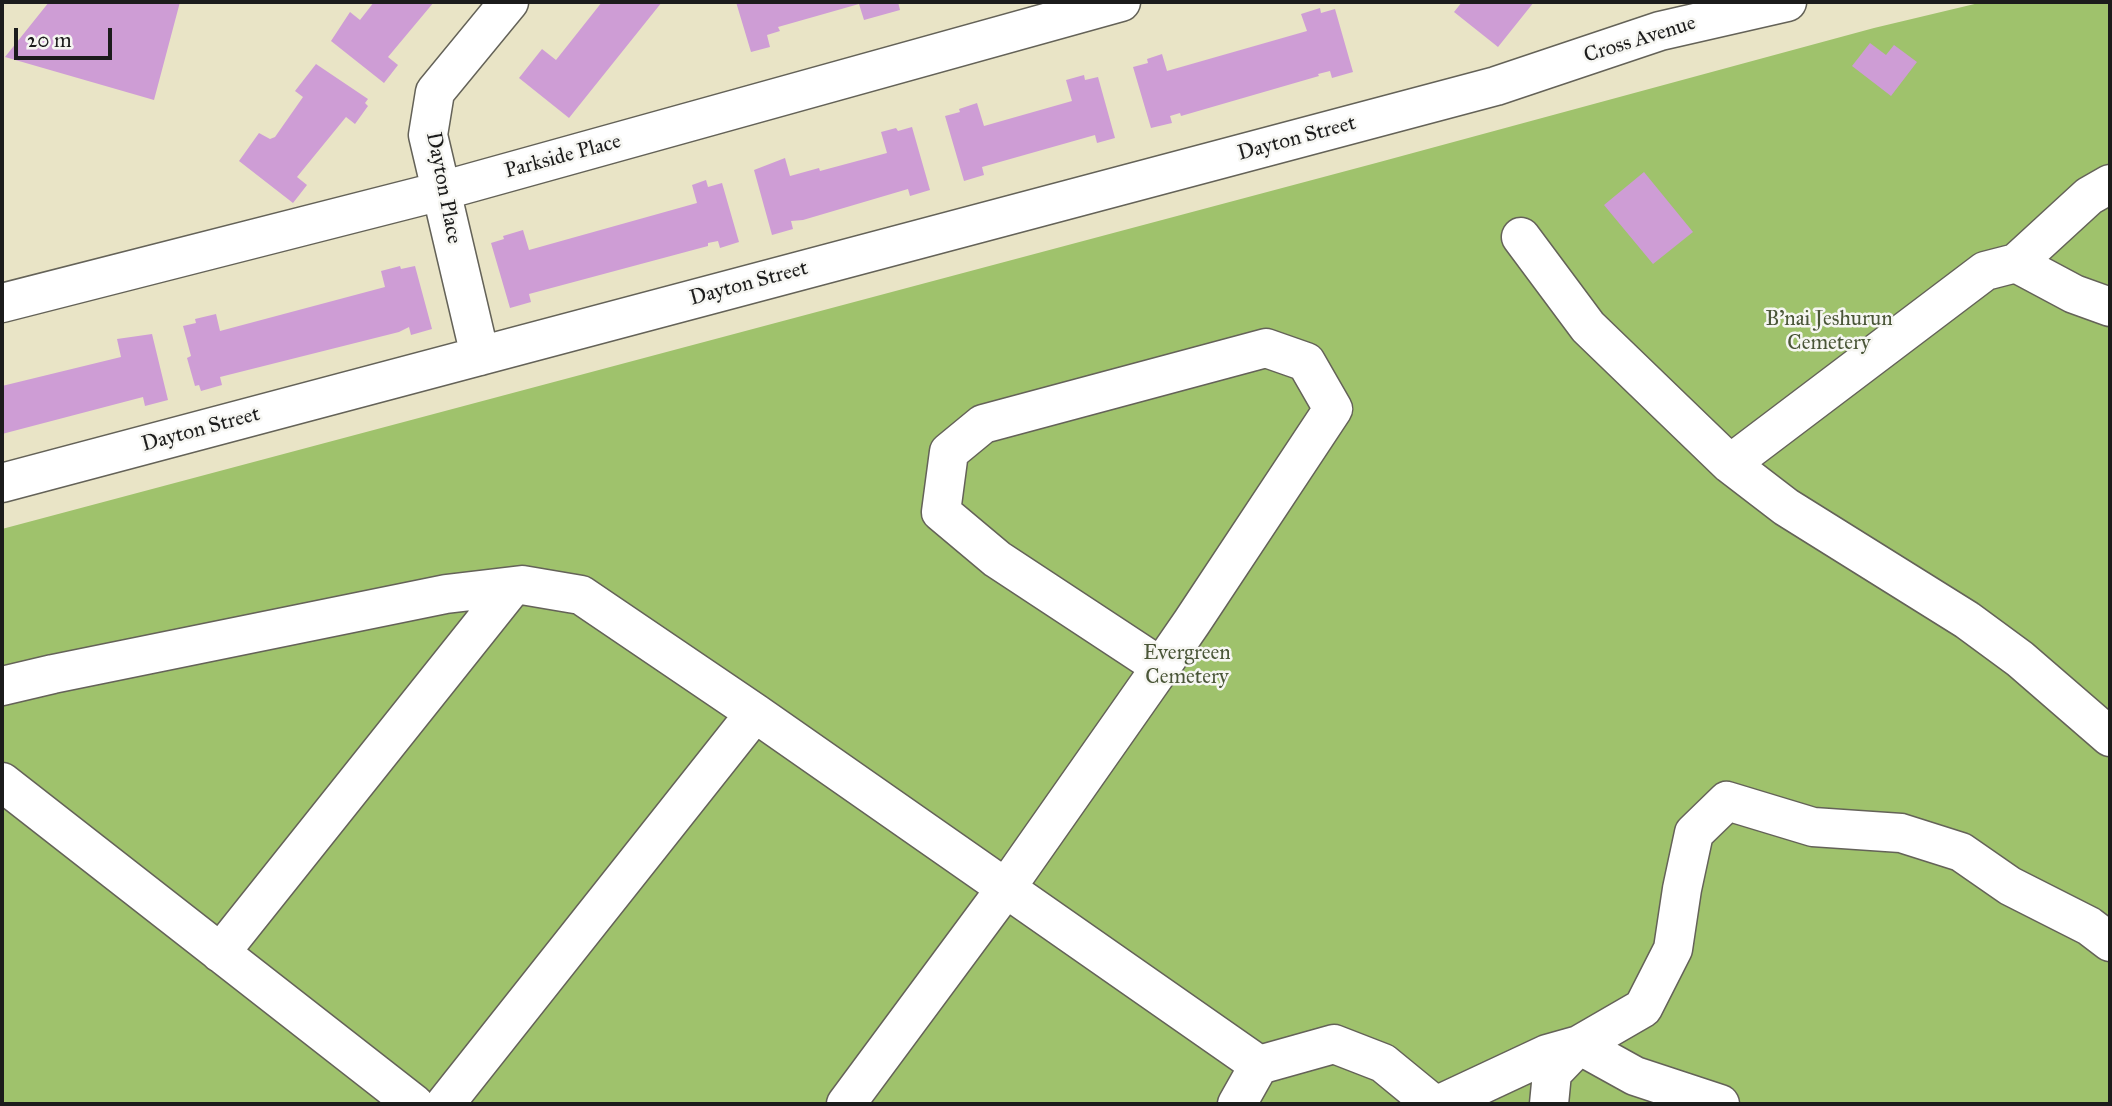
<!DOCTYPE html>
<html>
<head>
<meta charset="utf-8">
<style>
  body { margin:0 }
  #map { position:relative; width:2112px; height:1106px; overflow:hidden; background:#e9e4c6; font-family:"IM FELL Great Primer",serif }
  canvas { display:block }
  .frame { position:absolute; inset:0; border:4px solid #1c1c1c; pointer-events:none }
  .scale { position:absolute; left:14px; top:28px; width:98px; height:32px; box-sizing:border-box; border:4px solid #1c1c1c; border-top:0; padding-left:9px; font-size:21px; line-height:24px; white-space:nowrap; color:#1c1c1c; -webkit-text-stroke:5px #f6f6f2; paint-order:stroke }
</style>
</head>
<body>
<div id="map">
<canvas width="2112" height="1106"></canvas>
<div class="frame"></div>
<div class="scale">20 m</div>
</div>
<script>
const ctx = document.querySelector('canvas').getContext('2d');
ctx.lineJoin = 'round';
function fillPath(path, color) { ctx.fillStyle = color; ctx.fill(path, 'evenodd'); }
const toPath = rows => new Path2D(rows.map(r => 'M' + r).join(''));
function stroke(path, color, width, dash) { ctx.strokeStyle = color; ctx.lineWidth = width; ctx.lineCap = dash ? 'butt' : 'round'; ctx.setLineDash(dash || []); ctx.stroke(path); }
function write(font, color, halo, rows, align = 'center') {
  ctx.font = font + ' "IM FELL Great Primer",serif'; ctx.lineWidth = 5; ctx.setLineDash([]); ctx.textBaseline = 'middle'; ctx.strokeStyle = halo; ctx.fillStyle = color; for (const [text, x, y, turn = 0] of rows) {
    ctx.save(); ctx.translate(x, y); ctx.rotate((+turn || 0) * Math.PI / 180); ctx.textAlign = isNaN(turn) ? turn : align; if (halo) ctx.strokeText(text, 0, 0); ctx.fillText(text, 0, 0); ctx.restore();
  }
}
const green = toPath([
  [1983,2,2110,2,2110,1104,2,1104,2,529,1376,163,1874,28]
]);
const building = toPath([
  [49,2,180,2,154,100,5,57],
  [374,2,434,2,388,57,398,65,384,83,331,41,350,12,360,20],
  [602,2,606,4,607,2,662,2,569,118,519,78,542,49,556,60],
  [736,2,898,2,900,10,864,20,859,4,778,27,780,31,767,35,770,47,751,52],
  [1462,2,1534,2,1498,47,1454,12],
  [1320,8,1321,13,1335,9,1353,72,1332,78,1330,71,1318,74,1319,76,1181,116,1180,113,1170,116,1172,123,1151,128,1133,67,1148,63,1147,59,1162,54,1167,71,1307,31,1301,14],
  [1870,43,1886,55,1894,45,1917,62,1891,96,1852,66],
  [316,64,368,99,365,103,368,106,355,124,346,117,297,177,307,185,293,203,239,161,259,133,270,139,275,137,303,97,295,91],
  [1084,75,1085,80,1098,77,1115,138,1097,143,1095,135,982,167,984,175,964,181,945,116,960,112,959,109,977,103,984,126,1072,101,1066,80],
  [912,127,930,190,910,196,908,189,803,220,791,221,793,229,772,235,754,170,785,158,790,176,819,168,820,171,887,153,881,132,896,128,898,131],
  [1644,172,1693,232,1653,264,1604,205],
  [706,180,708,187,722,183,739,242,720,248,718,241,708,243,708,246,529,294,531,302,510,308,491,243,504,239,503,236,523,230,529,250,697,203,692,185],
  [400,266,401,269,415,266,432,329,411,335,409,327,399,332,220,377,222,385,201,391,199,385,195,386,187,358,191,356,183,326,196,323,195,319,216,314,220,331,385,287,381,271],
  [152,334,168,400,145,406,143,397,2,434,2,386,121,357,117,339]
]);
const minor = toPath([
  [1521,237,1588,327,1730,464,1786,507,1967,620,2020,659,2110,737],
  [2016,263,2074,294,2110,307],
  [2,303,441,191,1121,2],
  [480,356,428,135,435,92,509,2],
  [1730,464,1985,271,2016,263,2089,196,2110,184],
  [2,483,1496,86,1660,31,1787,2],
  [2,686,53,674,446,594,522,585,581,595,755,713,1259,1065,1237,1104],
  [2,782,414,1104],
  [220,953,512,587],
  [1259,1065,1334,1044,1383,1063,1433,1104],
  [445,1104,755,713],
  [846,1104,1006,888,1161,667,1192,622,1333,409,1306,362,1266,348,983,424,949,452,941,512,997,559,1161,667],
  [1440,1104,1547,1054,1579,1045,1643,1008,1673,949,1682,889,1694,833,1727,801,1813,827,1901,833,1961,852,2010,886,2089,926,2110,942],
  [1549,1104,1552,1073,1579,1045,1635,1076,1720,1104]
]);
const streetNames = [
  ["Cross Avenue",1640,40,-17],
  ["Dayton Street",1297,139,-15],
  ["Parkside Place",563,157,-15],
  ["Dayton Place",443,188,79],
  ["Dayton Street",749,284,-15],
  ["Dayton Street",201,430,-15]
];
const parkNames = [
  ["B'nai Jeshurun",1829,320],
  ["Cemetery",1829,344],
  ["Evergreen",1187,654],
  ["Cemetery",1187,678]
];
fillPath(green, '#9fc26c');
fillPath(building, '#ce9dd5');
stroke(minor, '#646258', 41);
stroke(minor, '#fff', 38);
write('21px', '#1c1c1c', '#f6f6f2', streetNames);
write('21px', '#4a5638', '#f6f6f2', parkNames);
</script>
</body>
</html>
